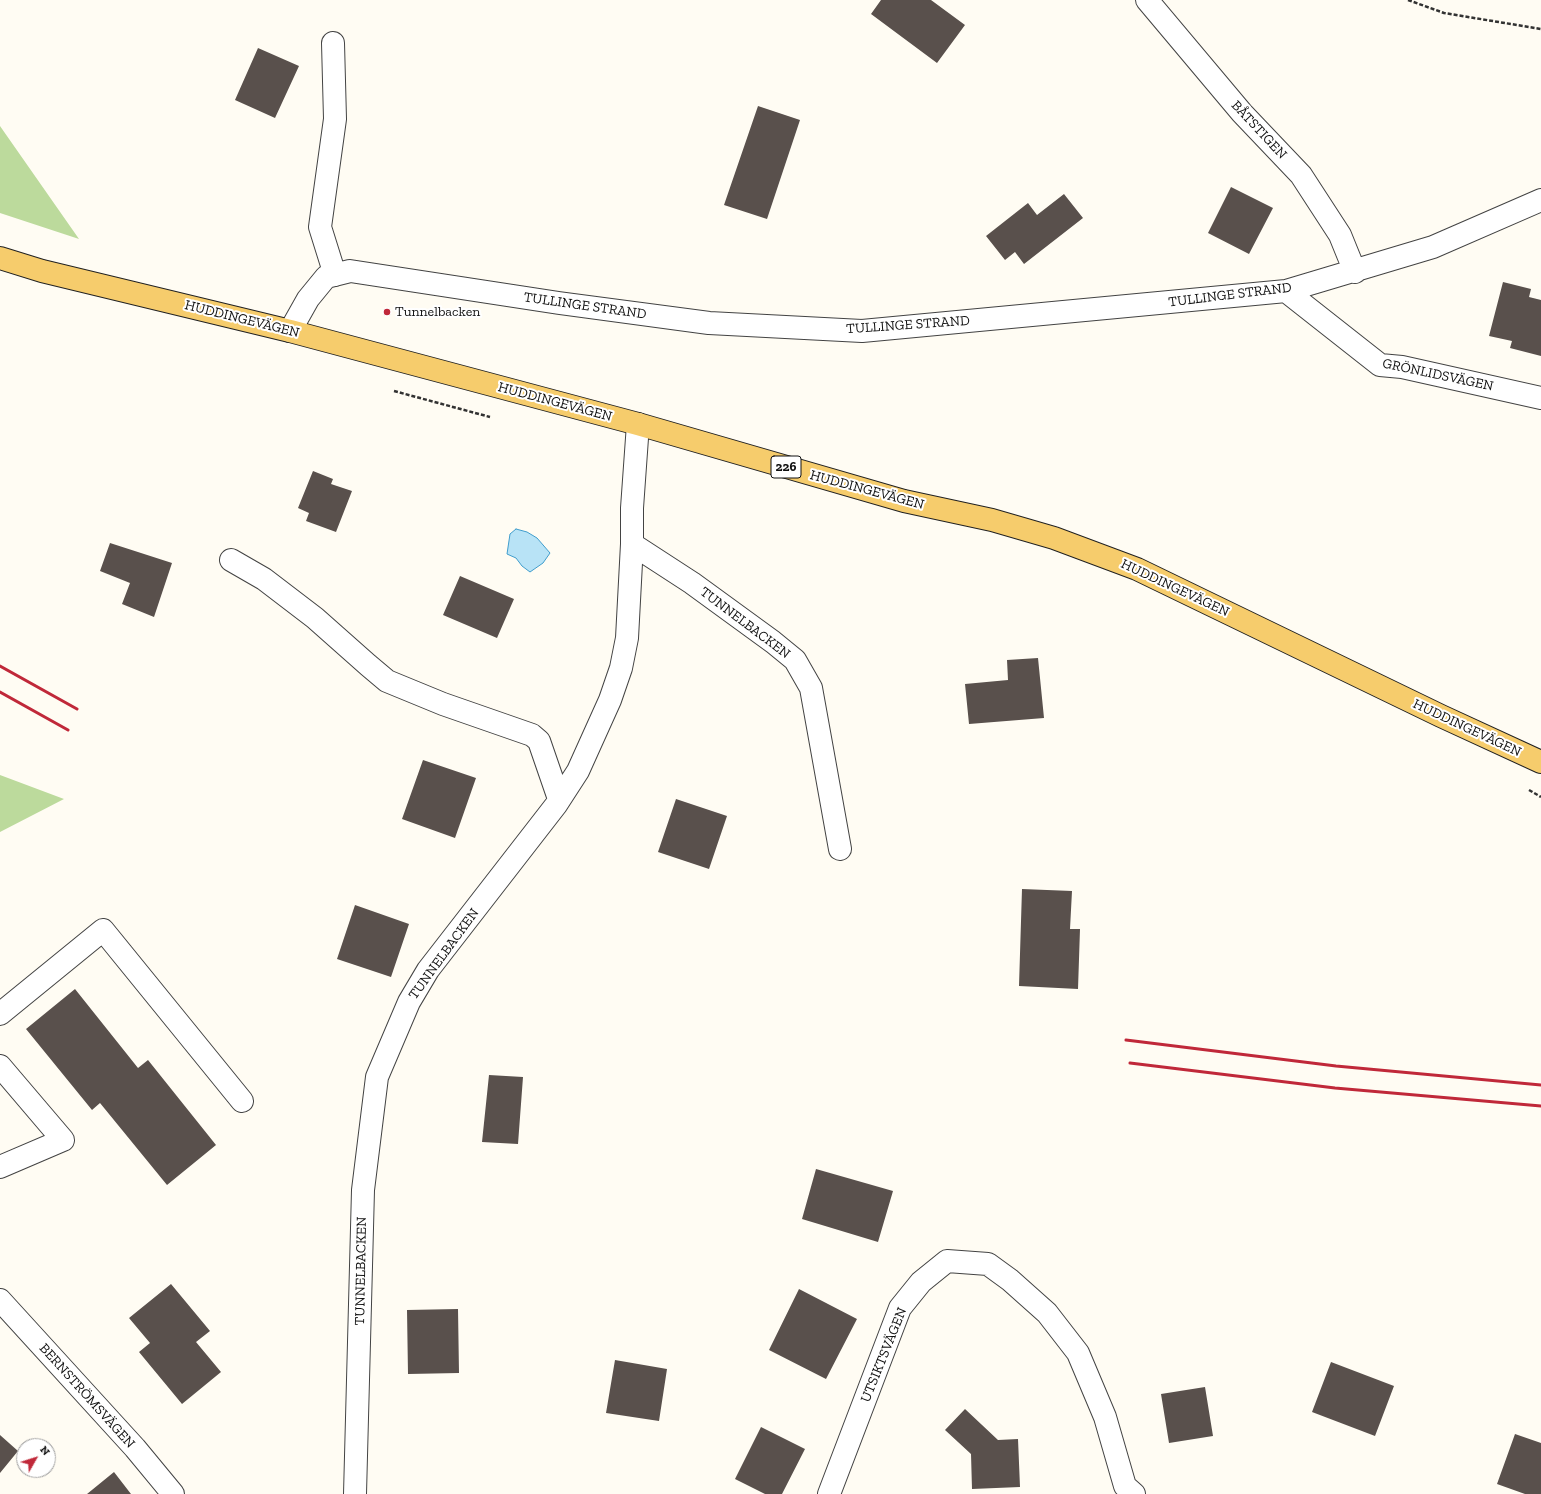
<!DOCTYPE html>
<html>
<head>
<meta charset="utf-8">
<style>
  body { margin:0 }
  #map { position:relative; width:1541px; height:1494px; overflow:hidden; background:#fffcf3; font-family:"Zilla Slab",serif }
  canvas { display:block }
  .north { position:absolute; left:16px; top:1438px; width:40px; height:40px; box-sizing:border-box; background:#fff; border:1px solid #9f9f9f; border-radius:50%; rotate:51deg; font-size:11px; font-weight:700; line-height:16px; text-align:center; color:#101010 }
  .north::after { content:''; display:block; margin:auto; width:14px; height:18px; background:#c02839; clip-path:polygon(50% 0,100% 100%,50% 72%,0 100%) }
</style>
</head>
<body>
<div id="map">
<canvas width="1541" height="1494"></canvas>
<div class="north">N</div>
</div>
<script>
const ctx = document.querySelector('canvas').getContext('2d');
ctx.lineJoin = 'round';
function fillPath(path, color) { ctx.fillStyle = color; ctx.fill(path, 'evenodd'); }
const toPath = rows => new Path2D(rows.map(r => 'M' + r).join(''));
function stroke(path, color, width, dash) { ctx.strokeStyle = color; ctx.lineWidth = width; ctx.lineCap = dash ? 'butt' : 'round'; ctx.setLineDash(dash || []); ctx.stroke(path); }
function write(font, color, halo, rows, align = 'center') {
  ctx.font = font + ' "Zilla Slab",serif'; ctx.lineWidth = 4; ctx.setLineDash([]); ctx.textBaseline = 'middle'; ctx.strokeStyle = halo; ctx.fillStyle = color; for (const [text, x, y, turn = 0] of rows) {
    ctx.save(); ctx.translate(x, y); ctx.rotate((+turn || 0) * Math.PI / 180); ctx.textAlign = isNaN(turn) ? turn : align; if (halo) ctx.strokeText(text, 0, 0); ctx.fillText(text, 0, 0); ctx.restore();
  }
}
const forest = toPath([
  [0,126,79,239,0,213],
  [0,775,64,799,0,832]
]);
const water = toPath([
  [516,529,527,532,537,538,550,553,543,563,530,572,522,566,516,558,507,554,510,534,516,529]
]);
const building = toPath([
  [881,0,931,0,965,25,937,63,871,14],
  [258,48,299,66,275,118,235,100],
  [758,106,800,120,767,219,724,205],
  [1231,187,1273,208,1249,254,1208,233],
  [1064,194,1083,218,1024,264,1015,252,1005,260,986,236,1028,203,1037,215],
  [1503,282,1531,289,1529,297,1541,300,1541,356,1510,348,1512,341,1489,336],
  [313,471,333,479,331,484,352,491,336,532,306,521,309,513,298,508],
  [110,543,172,563,154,617,122,604,130,583,100,571],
  [460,576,514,599,497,638,443,615],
  [1038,658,1044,718,969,724,965,684,1008,680,1007,660],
  [423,760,476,778,455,838,402,819],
  [676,799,727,816,709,869,658,852],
  [1022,889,1072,891,1070,929,1080,929,1078,989,1019,986],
  [355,905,409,924,391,977,337,959],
  [75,989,138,1068,148,1060,216,1145,167,1185,100,1103,92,1110,26,1029],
  [489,1075,523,1077,518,1144,482,1142],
  [816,1169,893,1191,878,1242,802,1219],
  [171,1284,210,1331,196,1342,221,1372,182,1404,139,1352,150,1343,129,1318],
  [799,1289,857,1319,826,1379,769,1350],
  [458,1309,459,1373,408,1374,407,1310],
  [615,1360,667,1369,659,1421,606,1413],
  [1331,1362,1394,1386,1375,1436,1312,1412],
  [1205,1387,1213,1436,1169,1443,1161,1394],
  [965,1409,998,1440,1018,1439,1020,1487,972,1489,971,1454,945,1430],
  [761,1427,805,1449,782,1494,765,1494,735,1479],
  [1515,1434,1541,1443,1541,1494,1525,1494,1497,1484],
  [0,1435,18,1451,0,1473],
  [114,1472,131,1494,87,1494]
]);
const path = toPath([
  [1408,0,1444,13,1541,29],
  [394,391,490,417],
  [1529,790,1541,797]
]);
const minor = toPath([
  [1147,0,1242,113,1301,175,1340,235,1355,272],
  [333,43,335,119,320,227,335,275],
  [1286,291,1380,365,1402,367,1541,398],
  [290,331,308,299,326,277,350,271,559,303,709,323,862,331,1286,291,1433,247,1541,200],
  [632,544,692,583,773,642,795,660,811,688,840,849],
  [231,560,264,579,315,618,368,665,387,681,443,704,532,735,539,741,559,799],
  [0,1014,103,930,242,1101],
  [0,1066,63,1140,0,1167],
  [0,1300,135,1448,173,1494],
  [355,1494,363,1190,377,1077,409,1002,428,970,556,805,578,771,610,700,621,668,627,638,632,544,632,508,638,424],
  [829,1494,900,1308,921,1282,947,1261,988,1264,1010,1280,1047,1313,1078,1353,1105,1417,1125,1486,1134,1494]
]);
const major = toPath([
  [0,258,42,271,290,331,638,424,904,501,992,520,1054,538,1137,569,1441,716,1541,762]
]);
const rail = toPath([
  [0,666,77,709],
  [0,692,68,730],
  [1126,1040,1336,1066,1541,1085],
  [1130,1063,1335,1088,1541,1106]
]);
const markers = [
  [387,312,4,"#c02839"]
];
const shields = [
  [786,467,30]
];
const shieldNames = [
  ["226",786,467]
];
const streetNames = [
  ["BÅTSTIGEN",1259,130,47],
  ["TULLINGE STRAND",1230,295,-7],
  ["TULLINGE STRAND",585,306,8],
  ["HUDDINGEVÄGEN",242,319,14],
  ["TULLINGE STRAND",908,325,-4],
  ["GRÖNLIDSVÄGEN",1438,375,12],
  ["HUDDINGEVÄGEN",555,402,15],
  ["HUDDINGEVÄGEN",867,490,15],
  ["HUDDINGEVÄGEN",1175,588,25],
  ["TUNNELBACKEN",745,623,37],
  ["HUDDINGEVÄGEN",1467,728,25],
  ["TUNNELBACKEN",444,954,-54],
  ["TUNNELBACKEN",361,1271,-89],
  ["UTSIKTSVÄGEN",884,1355,-68],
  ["BERNSTRÖMSVÄGEN",87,1396,48]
];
const poiNames = [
  ["Tunnelbacken",395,312]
];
fillPath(forest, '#bcda9c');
fillPath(water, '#b8e3f6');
stroke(water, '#409dcc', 1);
fillPath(building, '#59504c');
stroke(minor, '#434343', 24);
stroke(major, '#212121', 24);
stroke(path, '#323232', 2.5, [4, 2]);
stroke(minor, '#fff', 22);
stroke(major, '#f6cc6c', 22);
stroke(rail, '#c02839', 3);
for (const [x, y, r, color] of markers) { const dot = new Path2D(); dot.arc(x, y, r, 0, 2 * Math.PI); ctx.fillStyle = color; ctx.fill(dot); stroke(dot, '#fff', 1.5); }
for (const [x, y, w] of shields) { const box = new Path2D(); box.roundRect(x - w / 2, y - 11, w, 22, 3); ctx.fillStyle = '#fff'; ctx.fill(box); stroke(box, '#101010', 1); }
write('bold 13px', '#101010', null, shieldNames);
write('14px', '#101010', '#fff', streetNames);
write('14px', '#101010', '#fff', poiNames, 'left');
</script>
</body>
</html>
